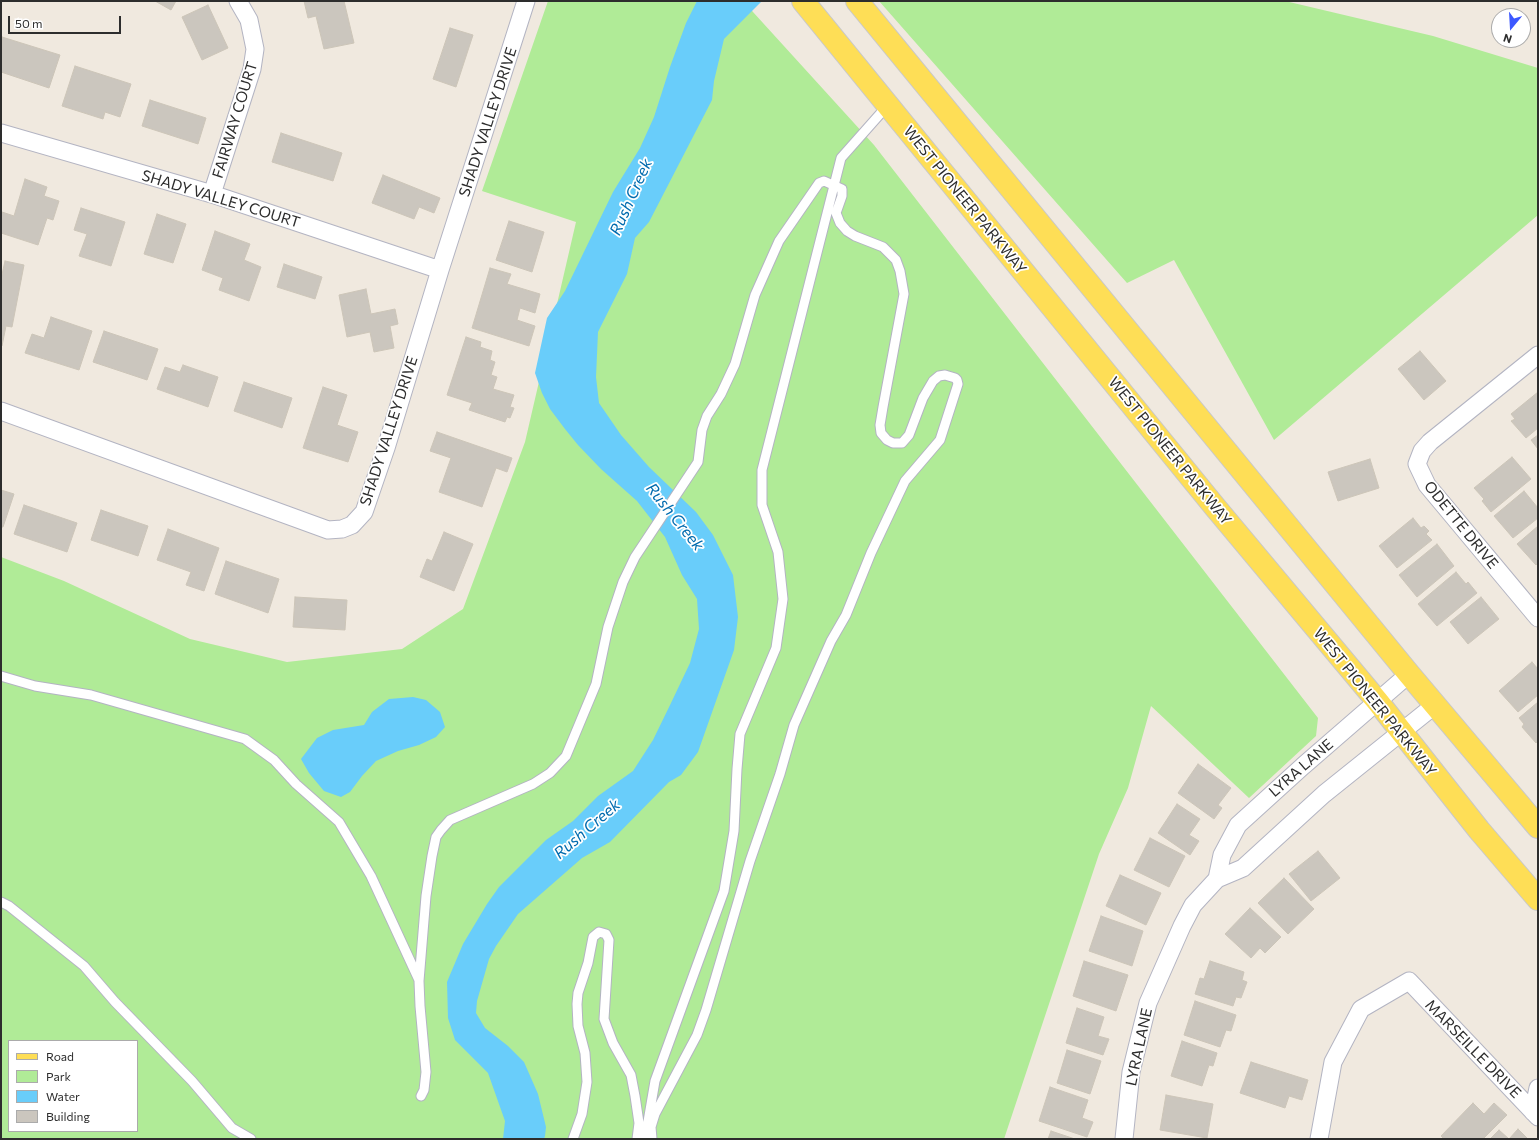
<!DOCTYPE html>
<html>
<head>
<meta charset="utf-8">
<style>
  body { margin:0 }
  #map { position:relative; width:1539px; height:1140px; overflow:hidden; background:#f0e9df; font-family:Commissioner,sans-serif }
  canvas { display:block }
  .frame { position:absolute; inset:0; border:2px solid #2d2d2d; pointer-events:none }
  .legend { position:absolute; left:8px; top:1040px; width:130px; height:92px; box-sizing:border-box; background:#fff; border:1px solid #ababab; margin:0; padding:5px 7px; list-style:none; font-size:12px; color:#2d2d2d }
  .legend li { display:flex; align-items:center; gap:8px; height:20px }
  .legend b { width:20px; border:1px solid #ababab }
  .north { position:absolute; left:1491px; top:8px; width:40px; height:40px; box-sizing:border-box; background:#fff; border:1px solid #ababab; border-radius:50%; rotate:198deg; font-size:11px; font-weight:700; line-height:16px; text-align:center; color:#2d2d2d }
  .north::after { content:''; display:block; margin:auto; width:14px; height:18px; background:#3c58ff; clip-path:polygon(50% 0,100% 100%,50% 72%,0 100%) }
  .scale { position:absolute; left:8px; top:16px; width:113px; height:18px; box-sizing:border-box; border:2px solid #2d2d2d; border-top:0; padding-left:5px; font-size:12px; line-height:14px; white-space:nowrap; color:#2d2d2d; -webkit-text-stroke:3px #fff; paint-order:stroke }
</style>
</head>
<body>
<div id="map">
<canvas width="1539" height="1140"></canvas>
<div class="frame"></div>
<ul class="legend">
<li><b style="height:5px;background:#fede56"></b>Road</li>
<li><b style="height:11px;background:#b0eb97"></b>Park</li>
<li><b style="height:11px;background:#69cdfa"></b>Water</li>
<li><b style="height:11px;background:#cbc6be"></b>Building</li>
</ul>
<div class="north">N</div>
<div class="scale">50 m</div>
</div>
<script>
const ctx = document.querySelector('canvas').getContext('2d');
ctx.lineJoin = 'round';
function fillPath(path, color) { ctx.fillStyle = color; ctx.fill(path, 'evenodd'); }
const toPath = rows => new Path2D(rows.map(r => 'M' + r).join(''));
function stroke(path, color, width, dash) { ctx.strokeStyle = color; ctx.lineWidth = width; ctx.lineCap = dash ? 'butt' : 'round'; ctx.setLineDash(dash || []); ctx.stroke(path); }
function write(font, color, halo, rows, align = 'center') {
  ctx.font = font + ' Commissioner,sans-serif'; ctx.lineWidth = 3.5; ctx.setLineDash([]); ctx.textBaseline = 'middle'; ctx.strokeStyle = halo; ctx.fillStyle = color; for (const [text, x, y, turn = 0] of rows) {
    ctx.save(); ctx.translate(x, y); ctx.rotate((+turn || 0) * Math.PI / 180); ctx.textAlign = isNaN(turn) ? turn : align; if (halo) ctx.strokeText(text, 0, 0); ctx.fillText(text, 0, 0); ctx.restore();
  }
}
const green = toPath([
  [548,1,743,1,874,145,1318,718,1316,736,1249,798,1151,706,1128,788,1099,854,1004,1139,1,1139,1,557,64,581,190,639,287,662,402,649,463,609,525,442,576,222,482,191],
  [9,1041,137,1041,137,1131,9,1131],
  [879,1,1285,1,1433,36,1538,68,1538,215,1274,440,1174,260,1127,283]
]);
const water = toPath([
  [697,1,762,1,724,39,714,81,712,100,649,222,635,238,627,274,598,332,596,377,599,403,621,435,649,467,696,512,713,535,733,575,738,617,734,650,698,752,681,775,669,782,610,842,582,858,518,914,496,946,489,959,477,1001,476,1013,485,1028,508,1046,524,1062,538,1094,546,1127,545,1136,544,1139,503,1139,505,1121,488,1073,455,1040,448,1018,447,982,463,944,487,904,499,887,546,840,573,821,598,796,633,771,653,740,671,703,690,663,699,629,697,599,682,575,665,537,637,501,601,469,578,445,565,429,550,409,542,393,535,373,547,318,565,291,613,192,640,148,654,117,670,67,686,23],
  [413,697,426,700,440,712,445,727,436,737,419,745,398,751,376,761,362,776,350,792,341,797,324,791,309,773,301,759,317,738,333,730,364,725,372,712,389,699]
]);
const building = toPath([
  [155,1,176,1,171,10,155,1],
  [304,1,344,1,354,43,324,49,316,16,308,18,304,1],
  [208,5,228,48,202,60,182,17,208,5],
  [450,28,473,35,456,87,433,79,450,28],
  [2,37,60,55,49,88,1,72,2,37],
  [75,66,131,84,120,117,105,112,103,119,62,106,75,66],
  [150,100,206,118,198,144,142,126,150,100],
  [281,133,342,153,333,181,272,162,281,133],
  [383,175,440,198,434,213,419,207,414,219,372,203,383,175],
  [25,179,47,187,44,196,59,201,53,220,47,218,38,245,1,233,1,216,2,212,14,216,25,179],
  [81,208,125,222,111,266,79,256,87,234,74,230,81,208],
  [157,214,186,224,173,263,144,254,157,214],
  [509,221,544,232,532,272,496,260,509,221],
  [215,231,250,244,244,260,261,267,249,301,219,290,223,278,202,270,215,231],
  [5,261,24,265,12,327,6,326,2,346,1,346,1,279,5,261],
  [284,264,322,277,315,299,277,287,284,264],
  [490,268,511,274,507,284,540,294,535,313,520,308,517,320,535,326,529,346,472,328,490,268],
  [366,289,371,314,395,309,398,324,390,326,394,348,374,352,370,332,347,337,339,295,366,289],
  [51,317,92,331,79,370,25,353,32,334,44,338,51,317],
  [104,331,158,349,147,380,93,362,104,331],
  [466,337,481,342,480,347,492,351,490,360,495,362,491,375,497,377,493,389,514,395,510,407,514,408,510,418,507,417,505,422,469,410,472,403,447,395,466,337],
  [1420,351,1446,381,1424,400,1398,369,1420,351],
  [183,365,218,377,208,407,157,389,165,367,180,372,183,365],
  [244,382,292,398,282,428,234,411,244,382],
  [323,387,347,395,337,425,358,432,348,462,303,448,323,387],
  [1538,392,1538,428,1526,438,1511,421,1515,419,1511,414,1538,392],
  [437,432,512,458,507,472,496,468,482,507,439,492,451,458,430,451,437,432],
  [1538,435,1538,449,1531,440,1538,435],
  [1512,457,1531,479,1491,512,1482,501,1484,499,1474,488,1512,457],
  [1370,459,1379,488,1338,501,1328,472,1370,459],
  [1,490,14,494,3,527,1,527,1,490],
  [1524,491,1538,508,1538,518,1513,538,1494,516,1524,491],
  [24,505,77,523,67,552,14,534,24,505],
  [101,510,148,526,138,556,91,540,101,510],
  [1413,518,1421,528,1424,526,1429,531,1426,534,1432,540,1397,568,1379,546,1413,518],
  [1538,526,1538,563,1536,565,1517,544,1538,526],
  [168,529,219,548,204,591,186,585,191,572,157,560,168,529],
  [444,532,473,544,454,591,420,577,427,559,432,561,444,532],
  [1437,544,1454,566,1417,597,1399,575,1437,544],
  [226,561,279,579,268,613,215,594,226,561],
  [1456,572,1466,584,1468,582,1477,593,1437,626,1418,604,1456,572],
  [295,597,347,600,345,630,293,627,295,597],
  [1481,597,1499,619,1468,644,1450,622,1481,597],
  [1532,662,1538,669,1538,695,1518,712,1499,691,1532,662],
  [1538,702,1538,741,1536,743,1522,727,1524,724,1519,718,1538,702],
  [1198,764,1231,788,1218,805,1222,808,1214,819,1178,793,1198,764],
  [1177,804,1200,819,1189,835,1199,841,1190,855,1158,833,1177,804],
  [1150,838,1185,856,1169,887,1134,870,1150,838],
  [1318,851,1340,878,1311,901,1289,874,1318,851],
  [1120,875,1161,893,1146,925,1106,906,1120,875],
  [1284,878,1314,909,1288,934,1258,903,1284,878],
  [1250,908,1281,937,1265,953,1260,948,1251,958,1225,934,1250,908],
  [1101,916,1143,931,1132,966,1089,951,1101,916],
  [1084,961,1128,975,1116,1011,1073,996,1084,961],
  [1210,961,1244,972,1242,980,1247,982,1241,998,1236,997,1233,1006,1195,994,1200,978,1204,979,1210,961],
  [1195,1001,1236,1015,1231,1031,1226,1030,1220,1047,1184,1035,1195,1001],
  [1077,1008,1104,1017,1098,1036,1109,1039,1103,1055,1066,1043,1077,1008],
  [1182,1041,1217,1053,1213,1066,1209,1065,1202,1086,1171,1076,1182,1041],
  [1067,1050,1101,1061,1090,1094,1057,1083,1067,1050],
  [1251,1062,1308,1080,1302,1100,1289,1096,1285,1108,1240,1093,1251,1062],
  [1050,1087,1088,1100,1082,1118,1093,1122,1087,1137,1039,1121,1050,1087],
  [1166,1095,1213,1104,1207,1138,1160,1130,1166,1095],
  [1473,1103,1484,1114,1494,1103,1507,1115,1483,1139,1444,1139,1441,1136,1473,1103],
  [1518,1129,1528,1139,1509,1139,1518,1129],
  [1499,1130,1509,1139,1490,1139,1499,1130],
  [1051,1131,1075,1139,1048,1139,1051,1131]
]);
const service = toPath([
  [1,676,35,686,91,695,245,739,274,760,296,784,339,822,371,876,419,980],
  [1,902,9,906,84,966,115,1002,192,1081,232,1128,251,1139],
  [421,1096,424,1090,426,1072,420,1006,419,981,426,896,432,856,436,837,441,830,450,820,533,784,550,773,566,756,596,684,608,627,623,582,635,557,698,462,702,430,707,416,721,394,735,364,755,295,779,241,819,183,824,181,842,189,842,196,836,213,840,223,847,231,855,236,883,247,896,260,900,271,904,294,883,407,880,425,881,433,887,440,893,443,902,443,909,435,923,398,933,381,939,376,945,375,955,378,957,380,958,384,940,440,905,481,871,553,846,615,831,641,794,725,780,774,750,861,706,1010,697,1035,655,1114,651,1127,652,1139],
  [573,1139,582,1114,587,1082,585,1053,578,1026,577,1004,578,993,588,963,593,937,599,932,606,934,609,940,604,1019,613,1043,631,1075,635,1096,639,1123,637,1139],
  [645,1139,655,1081,724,891,734,831,737,769,740,734,776,648,783,599,778,552,762,505,762,470,841,158,888,105]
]);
const minor = toPath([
  [1,133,212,194,440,270],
  [212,194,252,69,255,49,249,20,238,1],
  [1538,355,1430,442,1422,451,1417,464,1427,485,1538,618],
  [1,411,328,530,342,529,352,525,364,512,386,448,440,270,526,1],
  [1217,879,1222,855,1238,825,1303,766,1409,674],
  [1538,1088,1533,1112,1538,1110],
  [1124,1139,1131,1072,1148,1003,1182,926,1193,905,1217,879,1243,868,1324,794,1435,705],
  [1319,1139,1333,1062,1361,1009,1409,981,1538,1117]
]);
const primary = toPath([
  [803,1,1215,507,1378,702,1479,830,1538,899],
  [857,1,1409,674,1538,827]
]);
const streetNames = [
  ["FAIRWAY COURT",235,120,-73],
  ["SHADY VALLEY DRIVE",488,122,-72],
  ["SHADY VALLEY COURT",221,199,17],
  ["WEST PIONEER PARKWAY",965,200,51],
  ["SHADY VALLEY DRIVE",389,431,-72],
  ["WEST PIONEER PARKWAY",1170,451,51],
  ["ODETTE DRIVE",1461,525,51],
  ["WEST PIONEER PARKWAY",1375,702,51],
  ["LYRA LANE",1301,768,-41],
  ["LYRA LANE",1139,1047,-78],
  ["MARSEILLE DRIVE",1473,1049,46]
];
const waterNames = [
  ["Rush Creek",631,197,-66],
  ["Rush Creek",675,517,51],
  ["Rush Creek",587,829,-41]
];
fillPath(green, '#b0eb97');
fillPath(water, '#69cdfa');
fillPath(building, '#cbc6be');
stroke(building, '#ccc5b8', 1);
stroke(service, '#b3b4c2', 11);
stroke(minor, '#b3b4c2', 19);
stroke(primary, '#c8c8c8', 24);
stroke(service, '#fff', 9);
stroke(minor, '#fff', 17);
stroke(primary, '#fede56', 22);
write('15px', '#2d2d2d', '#fff', streetNames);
write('italic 16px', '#016bae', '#fff', waterNames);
</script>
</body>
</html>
